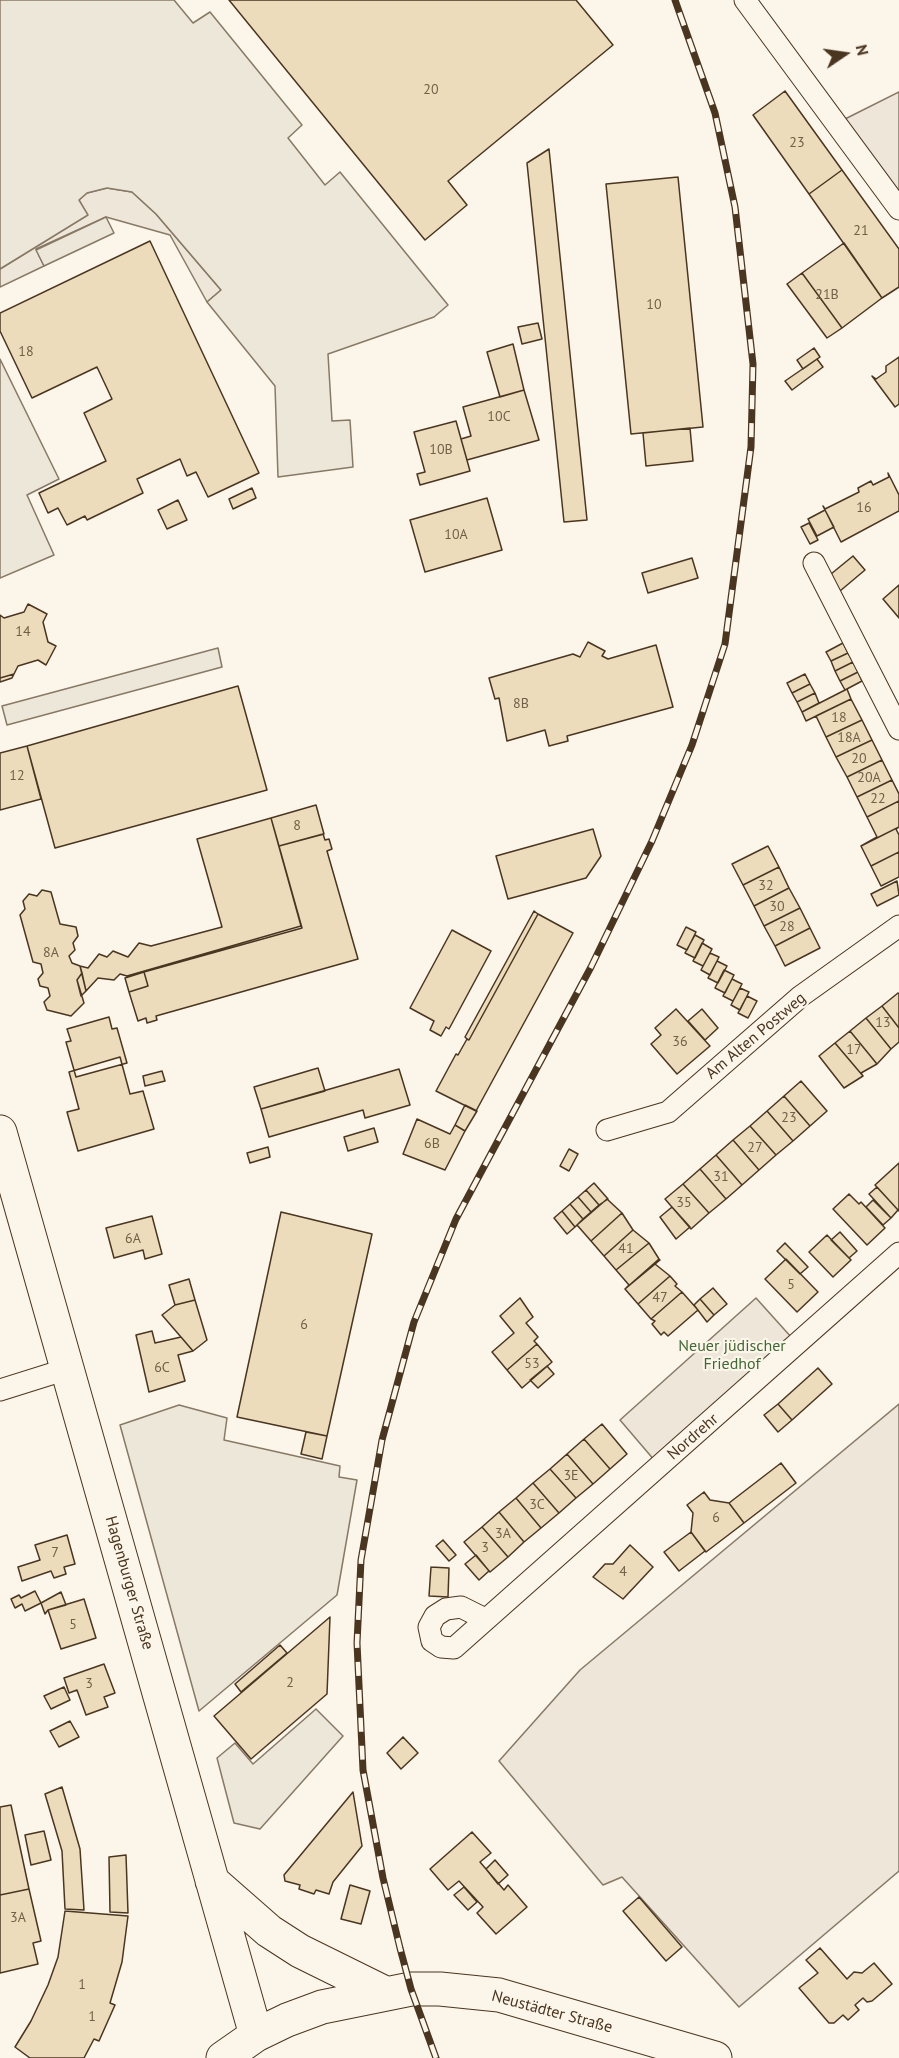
<!DOCTYPE html>
<html>
<head>
<meta charset="utf-8">
<style>
  body { margin:0 }
  #map { position:relative; width:899px; height:2058px; overflow:hidden; background:#fbf6e9; font-family:"PT Sans",sans-serif }
  canvas { display:block }
  .north { position:absolute; left:815px; top:24px; width:60px; height:60px; -webkit-text-stroke:4px #fbf6e9; paint-order:stroke; rotate:77deg; font-size:16px; font-weight:700; line-height:24px; text-align:center; color:#4a3520 }
  .north::after { content:''; display:block; margin:auto; width:21px; height:27px; background:#4a3520; clip-path:polygon(50% 0,100% 100%,50% 72%,0 100%) }
</style>
</head>
<body>
<div id="map">
<canvas width="899" height="2058"></canvas>
<div class="north">N</div>
</div>
<script>
const ctx = document.querySelector('canvas').getContext('2d');
ctx.lineJoin = 'round';
function fillPath(path, color) { ctx.fillStyle = color; ctx.fill(path, 'evenodd'); }
const toPath = rows => new Path2D(rows.map(r => 'M' + r).join(''));
function stroke(path, color, width, dash) { ctx.strokeStyle = color; ctx.lineWidth = width; ctx.lineCap = dash ? 'butt' : 'round'; ctx.setLineDash(dash || []); ctx.stroke(path); }
function write(font, color, halo, rows, align = 'center') {
  ctx.font = font + ' "PT Sans",sans-serif'; ctx.lineWidth = 4.5; ctx.setLineDash([]); ctx.textBaseline = 'middle'; ctx.strokeStyle = halo; ctx.fillStyle = color; for (const [text, x, y, turn = 0] of rows) {
    ctx.save(); ctx.translate(x, y); ctx.rotate((+turn || 0) * Math.PI / 180); ctx.textAlign = isNaN(turn) ? turn : align; if (halo) ctx.strokeText(text, 0, 0); ctx.fillText(text, 0, 0); ctx.restore();
  }
}
const green = toPath([
  [899,92,899,198,845,119,899,92],
  [107,188,132,192,156,214,221,290,207,302,170,235,106,217,36,249,44,266,0,287,0,269,87,215,79,200,87,193,107,188],
  [756,1298,792,1338,655,1461,620,1420,756,1298],
  [899,1404,899,1871,739,2007,622,1877,603,1885,499,1761,580,1670,899,1404]
]);
const parking = toPath([
  [0,0,174,0,193,23,210,12,302,125,288,138,325,185,340,172,448,305,434,317,328,354,332,421,350,420,353,467,278,477,275,386,207,302,221,290,156,214,132,192,107,188,87,193,79,200,88,215,0,269,0,0],
  [106,217,114,233,44,266,36,250,106,217],
  [0,359,59,479,27,495,54,555,0,578,0,359],
  [218,648,222,667,7,725,2,706,218,648],
  [179,1405,227,1418,224,1440,340,1466,339,1477,357,1480,337,1595,199,1711,120,1425,179,1405],
  [316,1709,343,1736,260,1829,234,1823,217,1758,235,1743,253,1764,316,1709]
]);
const building = toPath([
  [229,0,576,0,613,45,448,181,467,205,425,240,229,0],
  [785,91,842,170,809,194,753,115,785,91],
  [549,149,587,520,564,522,527,163,549,149],
  [842,170,899,249,899,287,882,298,809,194,842,170],
  [678,177,703,427,631,434,606,184,678,177],
  [150,241,259,473,208,497,196,472,187,476,180,459,137,479,143,493,87,520,85,516,67,525,58,508,48,513,39,493,106,461,84,413,112,399,97,367,32,398,0,331,0,313,150,241],
  [844,243,882,298,842,328,802,273,844,243],
  [802,273,842,328,827,338,787,284,802,273],
  [538,323,542,339,522,344,518,327,538,323],
  [513,344,524,390,500,397,487,352,513,344],
  [814,348,820,357,803,369,797,360,814,348],
  [899,357,899,404,895,407,872,376,876,379,886,372,886,366,899,357],
  [817,359,823,367,792,390,785,381,817,359],
  [524,390,539,440,467,460,461,439,471,436,463,407,524,390],
  [456,421,470,471,420,485,417,474,425,472,414,432,456,421],
  [690,428,693,461,646,466,643,433,690,428],
  [888,473,899,495,899,511,841,542,823,506,825,509,859,492,858,488,871,481,873,485,889,477,888,473],
  [252,488,256,498,233,509,229,499,252,488],
  [487,498,502,550,425,572,410,520,487,498],
  [178,500,187,520,167,529,158,510,178,500],
  [825,510,834,527,817,536,808,519,825,510],
  [809,523,818,540,810,544,801,527,809,523],
  [853,556,865,570,840,591,831,574,853,556],
  [692,558,698,578,648,593,642,573,692,558],
  [899,585,899,618,883,599,899,585],
  [28,604,47,614,43,622,48,642,56,646,46,665,38,660,18,666,14,674,0,678,0,615,4,618,24,612,28,604],
  [588,642,605,651,602,656,608,659,656,645,673,707,567,736,568,741,549,746,545,730,507,741,499,698,495,699,489,678,573,654,580,657,588,642],
  [843,643,848,653,831,661,826,652,843,643],
  [848,653,853,662,835,671,831,661,848,653],
  [853,662,858,672,840,681,835,671,853,662],
  [858,672,862,681,845,690,840,681,858,672],
  [14,674,12,678,0,682,0,678,14,674],
  [805,674,810,684,792,693,787,683,805,674],
  [810,684,815,693,797,702,792,693,810,684],
  [238,686,267,790,55,848,27,746,238,686],
  [847,689,851,699,806,721,802,712,847,689],
  [815,693,819,703,802,712,797,702,815,693],
  [851,699,862,720,826,737,816,716,851,699],
  [862,720,872,740,836,757,826,737,862,720],
  [872,740,882,760,847,777,836,757,872,740],
  [27,746,41,799,0,810,0,753,27,746],
  [882,760,892,780,857,797,847,777,882,760],
  [892,780,899,794,899,801,867,817,857,797,892,780],
  [899,801,899,827,861,846,877,837,867,817,899,801],
  [316,805,324,834,279,846,271,818,316,805],
  [271,818,301,926,127,976,120,974,114,980,98,978,86,991,80,966,88,968,99,954,107,957,113,951,128,957,139,943,151,946,222,927,197,839,271,818],
  [899,827,896,829,899,835,899,852,871,866,861,846,899,827],
  [593,829,601,856,586,878,508,899,496,856,593,829],
  [323,834,325,840,329,839,332,849,327,851,358,959,156,1016,157,1020,147,1023,146,1018,138,1021,129,992,148,986,144,972,302,928,279,846,323,834],
  [768,846,779,867,743,885,732,864,768,846],
  [899,852,899,877,881,886,871,866,899,852],
  [779,867,789,888,754,906,743,885,779,867],
  [897,881,899,895,877,906,871,894,897,881],
  [789,888,800,908,764,926,754,906,789,888],
  [42,890,51,892,60,924,76,927,78,936,73,943,75,950,69,956,72,963,80,966,82,973,77,980,84,1003,71,1016,47,1010,44,1002,50,996,48,988,40,986,38,979,43,973,41,964,33,962,20,915,25,909,23,901,29,894,37,896,42,890],
  [800,908,810,928,775,946,764,926,800,908],
  [534,911,538,914,469,1040,467,1039,465,1037,534,911],
  [538,914,573,933,476,1111,436,1091,456,1054,458,1055,467,1039,469,1040,538,914],
  [686,927,696,932,687,950,677,945,686,927],
  [810,928,820,948,785,966,775,946,810,928],
  [452,930,491,951,449,1029,446,1027,441,1036,430,1030,434,1021,410,1008,452,930],
  [695,935,704,940,695,958,685,953,695,935],
  [702,943,712,949,703,966,693,961,702,943],
  [710,953,719,957,710,975,701,970,710,953],
  [717,961,727,966,718,983,708,978,717,961],
  [724,970,734,975,725,993,715,988,724,970],
  [144,972,148,986,129,992,125,978,144,972],
  [82,973,86,991,81,996,77,980,82,973],
  [732,979,742,984,733,1001,723,996,732,979],
  [740,988,749,992,740,1010,731,1005,740,988],
  [898,993,899,994,899,1028,882,1006,898,993],
  [747,996,757,1001,748,1018,738,1013,747,996],
  [882,1006,899,1028,899,1042,891,1049,866,1018,882,1006],
  [676,1009,710,1046,677,1074,651,1044,661,1035,655,1028,676,1009],
  [702,1009,718,1028,705,1040,688,1021,702,1009],
  [109,1017,112,1029,117,1028,127,1063,76,1077,66,1042,71,1041,67,1029,109,1017],
  [866,1018,891,1049,877,1064,850,1031,866,1018],
  [850,1031,877,1064,861,1073,863,1076,835,1043,850,1031],
  [835,1043,863,1076,844,1088,819,1056,835,1043],
  [120,1057,130,1094,143,1091,154,1129,78,1151,67,1112,79,1109,69,1072,120,1057],
  [318,1068,325,1091,261,1109,254,1087,318,1068],
  [399,1069,410,1105,365,1118,363,1110,269,1137,261,1109,399,1069],
  [162,1071,165,1081,145,1086,143,1076,162,1071],
  [801,1081,827,1111,810,1126,784,1096,801,1081],
  [784,1096,810,1126,793,1141,767,1111,784,1096],
  [465,1105,477,1111,465,1131,455,1125,465,1105],
  [767,1111,793,1141,776,1155,750,1126,767,1111],
  [417,1119,450,1134,455,1125,465,1131,445,1170,403,1154,417,1119],
  [750,1126,776,1155,759,1170,733,1140,750,1126],
  [374,1128,378,1142,348,1151,344,1137,374,1128],
  [733,1140,759,1170,742,1185,716,1155,733,1140],
  [268,1147,270,1157,250,1163,247,1153,268,1147],
  [569,1149,578,1154,569,1171,560,1166,569,1149],
  [716,1155,742,1185,726,1199,700,1169,716,1155],
  [899,1163,899,1211,875,1185,899,1163],
  [700,1169,726,1199,709,1213,683,1184,700,1169],
  [594,1183,608,1199,599,1205,586,1190,594,1183],
  [683,1184,709,1213,691,1229,665,1199,683,1184],
  [877,1187,898,1210,891,1218,869,1194,877,1187],
  [586,1190,599,1205,591,1212,578,1197,586,1190],
  [849,1194,859,1204,861,1202,885,1228,867,1245,833,1209,849,1194],
  [578,1197,591,1212,583,1219,570,1204,578,1197],
  [607,1199,622,1213,591,1241,577,1225,607,1199],
  [873,1200,891,1218,883,1225,866,1207,873,1200],
  [570,1204,583,1219,575,1227,562,1211,570,1204],
  [672,1207,690,1227,676,1239,660,1217,672,1207],
  [562,1211,575,1227,567,1234,554,1218,562,1211],
  [281,1212,372,1234,327,1436,237,1417,281,1212],
  [622,1213,633,1230,604,1256,591,1241,622,1213],
  [152,1216,162,1254,145,1259,143,1250,114,1258,106,1228,152,1216],
  [633,1230,649,1243,616,1270,604,1256,633,1230],
  [840,1232,857,1251,849,1258,831,1240,840,1232],
  [827,1235,851,1260,833,1277,809,1252,827,1235],
  [649,1243,659,1259,625,1289,629,1285,616,1270,649,1243],
  [785,1243,808,1267,800,1274,777,1251,785,1243],
  [786,1259,818,1292,797,1312,765,1279,786,1259],
  [660,1260,655,1264,670,1276,638,1304,625,1289,660,1260],
  [670,1276,677,1284,675,1286,682,1292,651,1319,638,1304,670,1276],
  [189,1279,195,1300,175,1305,169,1285,189,1279],
  [713,1288,727,1304,714,1315,700,1299,713,1288],
  [682,1292,698,1310,668,1336,664,1332,661,1335,652,1324,655,1321,651,1319,682,1292],
  [520,1298,533,1317,526,1323,538,1337,534,1341,537,1344,507,1370,492,1352,514,1333,500,1316,520,1298],
  [700,1299,714,1315,707,1322,694,1305,700,1299],
  [195,1300,207,1340,193,1351,162,1315,175,1305,195,1300],
  [152,1331,155,1343,181,1337,193,1351,178,1355,185,1381,149,1392,136,1335,152,1331],
  [537,1344,552,1362,522,1388,507,1370,537,1344],
  [547,1366,554,1374,538,1388,530,1380,547,1366],
  [818,1368,832,1384,792,1420,778,1404,818,1368],
  [778,1404,792,1420,778,1432,764,1415,778,1404],
  [602,1424,627,1454,610,1469,584,1439,602,1424],
  [306,1432,327,1436,322,1459,301,1454,306,1432],
  [584,1439,610,1469,593,1484,567,1454,584,1439],
  [567,1454,593,1484,576,1498,550,1469,567,1454],
  [781,1463,796,1483,744,1523,729,1503,781,1463],
  [550,1469,576,1498,559,1513,533,1483,550,1469],
  [533,1483,559,1513,541,1528,516,1498,533,1483],
  [704,1492,710,1500,729,1503,744,1523,706,1552,691,1532,693,1513,687,1505,704,1492],
  [516,1498,541,1528,524,1542,499,1512,516,1498],
  [499,1512,524,1542,508,1557,482,1527,499,1512],
  [482,1527,508,1557,490,1572,464,1542,482,1527],
  [691,1532,705,1551,679,1571,664,1552,691,1532],
  [67,1535,75,1564,64,1567,66,1574,54,1578,51,1571,22,1581,18,1567,40,1560,35,1545,67,1535],
  [443,1540,456,1555,449,1561,436,1546,443,1540],
  [630,1545,653,1567,623,1599,593,1577,605,1564,613,1564,630,1545],
  [476,1555,489,1571,479,1580,465,1564,476,1555],
  [431,1567,449,1568,448,1597,429,1596,431,1567],
  [35,1591,41,1603,25,1611,22,1604,15,1608,11,1599,19,1595,21,1598,35,1591],
  [61,1592,66,1605,48,1610,45,1614,41,1603,61,1592],
  [84,1599,96,1638,61,1649,48,1610,84,1599],
  [330,1617,327,1694,251,1759,214,1716,330,1617],
  [280,1645,287,1653,241,1692,235,1684,280,1645],
  [104,1664,115,1693,104,1697,108,1707,86,1715,77,1690,69,1693,64,1678,104,1664],
  [64,1687,70,1700,51,1709,44,1696,64,1687],
  [70,1721,79,1737,59,1747,50,1731,70,1721],
  [403,1737,418,1753,401,1769,387,1753,403,1737],
  [62,1787,80,1849,84,1910,65,1909,62,1851,45,1794,62,1787],
  [353,1792,362,1846,333,1882,329,1894,316,1890,314,1894,299,1889,300,1885,285,1881,284,1875,353,1792],
  [11,1805,29,1889,0,1895,0,1807,11,1805],
  [44,1831,51,1860,31,1865,25,1835,44,1831],
  [472,1832,491,1853,480,1862,504,1890,508,1885,527,1907,496,1934,477,1913,483,1907,459,1881,448,1890,430,1869,472,1832],
  [126,1855,128,1913,110,1912,109,1857,126,1855],
  [495,1860,508,1875,498,1884,486,1869,495,1860],
  [350,1885,370,1891,361,1924,341,1919,350,1885],
  [464,1887,477,1902,468,1910,454,1895,464,1887],
  [29,1889,41,1941,33,1943,38,1964,0,1973,0,1895,29,1889],
  [639,1897,682,1947,666,1961,623,1911,639,1897],
  [65,1911,128,1916,122,1962,110,2003,115,2005,99,2041,94,2039,84,2058,30,2058,15,2047,31,2021,48,1985,58,1957,65,1911],
  [820,1948,847,1979,854,1972,862,1973,874,1963,892,1984,872,2001,867,2002,863,1998,855,2005,859,2010,848,2020,843,2015,834,2023,829,2023,799,1988,818,1973,806,1960,820,1948]
]);
const minor = toPath([
  [745,0,899,209],
  [814,563,899,729],
  [607,1130,668,1112,801,996,899,926],
  [0,1390,67,1369],
  [485,1619,461,1607,446,1609,435,1616,429,1627,432,1641,441,1647,454,1648,899,1253]
]);
const primary = toPath([
  [0,1132,256,2035],
  [212,1881,269,1931,300,1951,385,1993],
  [223,2058,256,2035,287,2020,322,2007,411,1989,440,1989,499,1995,715,2058]
]);
const rail = toPath([
  [436,2058,411,1989,400,1948,383,1878,363,1770,357,1643,361,1560,382,1440,414,1322,456,1219,591,967,652,841,692,745,725,644,751,447,753,364,735,207,715,113,675,0]
]);
const numberNames = [
  ["20",431,90],
  ["23",797,143],
  ["21",861,231],
  ["21B",827,295],
  ["10",654,305],
  ["18",26,352],
  ["10C",499,417],
  ["10B",441,450],
  ["16",864,508],
  ["10A",456,535],
  ["14",23,632],
  ["8B",521,704],
  ["18",839,718],
  ["18A",849,738],
  ["20",859,759],
  ["12",17,776],
  ["20A",869,778],
  ["22",878,799],
  ["8",297,826],
  ["32",766,886],
  ["30",777,907],
  ["28",787,927],
  ["8A",51,953],
  ["13",883,1023],
  ["36",680,1042],
  ["17",854,1050],
  ["23",789,1118],
  ["6B",432,1144],
  ["27",755,1148],
  ["31",721,1177],
  ["35",684,1203],
  ["6A",133,1239],
  ["41",626,1249],
  ["5",791,1285],
  ["47",660,1298],
  ["6",304,1325],
  ["53",532,1364],
  ["6C",162,1368],
  ["3E",571,1476],
  ["3C",537,1505],
  ["6",716,1518],
  ["3A",503,1534],
  ["3",485,1548],
  ["7",55,1553],
  ["4",623,1572],
  ["5",73,1625],
  ["2",290,1683],
  ["3",89,1684],
  ["3A",18,1918],
  ["1",82,1985],
  ["1",92,2017]
];
const streetNames = [
  ["Am Alten Postweg",756,1036,-40],
  ["Nordrehr",693,1437,-41],
  ["Hagenburger Straße",129,1583,74],
  ["Neustädter Straße",552,2012,15]
];
const parkNames = [
  ["Neuer jüdischer",732,1346],
  ["Friedhof",732,1364]
];
fillPath(green, '#ede6d9');
stroke(green, '#887966', 1.5);
fillPath(parking, '#ede7d9');
stroke(parking, '#887966', 1.5);
fillPath(building, '#ecdcbc');
stroke(building, '#4a3520', 1.5);
stroke(minor, '#4a3520', 23);
stroke(primary, '#4a3520', 35);
stroke(minor, '#fbf6e9', 21);
stroke(primary, '#fbf6e9', 33);
stroke(rail, '#4a3520', 7);
stroke(rail, '#fbf6e9', 4.5, [14]);
write('14px', '#725f47', null, numberNames);
write('16px', '#4a3520', '#fbf6e9', streetNames);
write('16px', '#436837', '#fbf6e9', parkNames);
</script>
</body>
</html>
